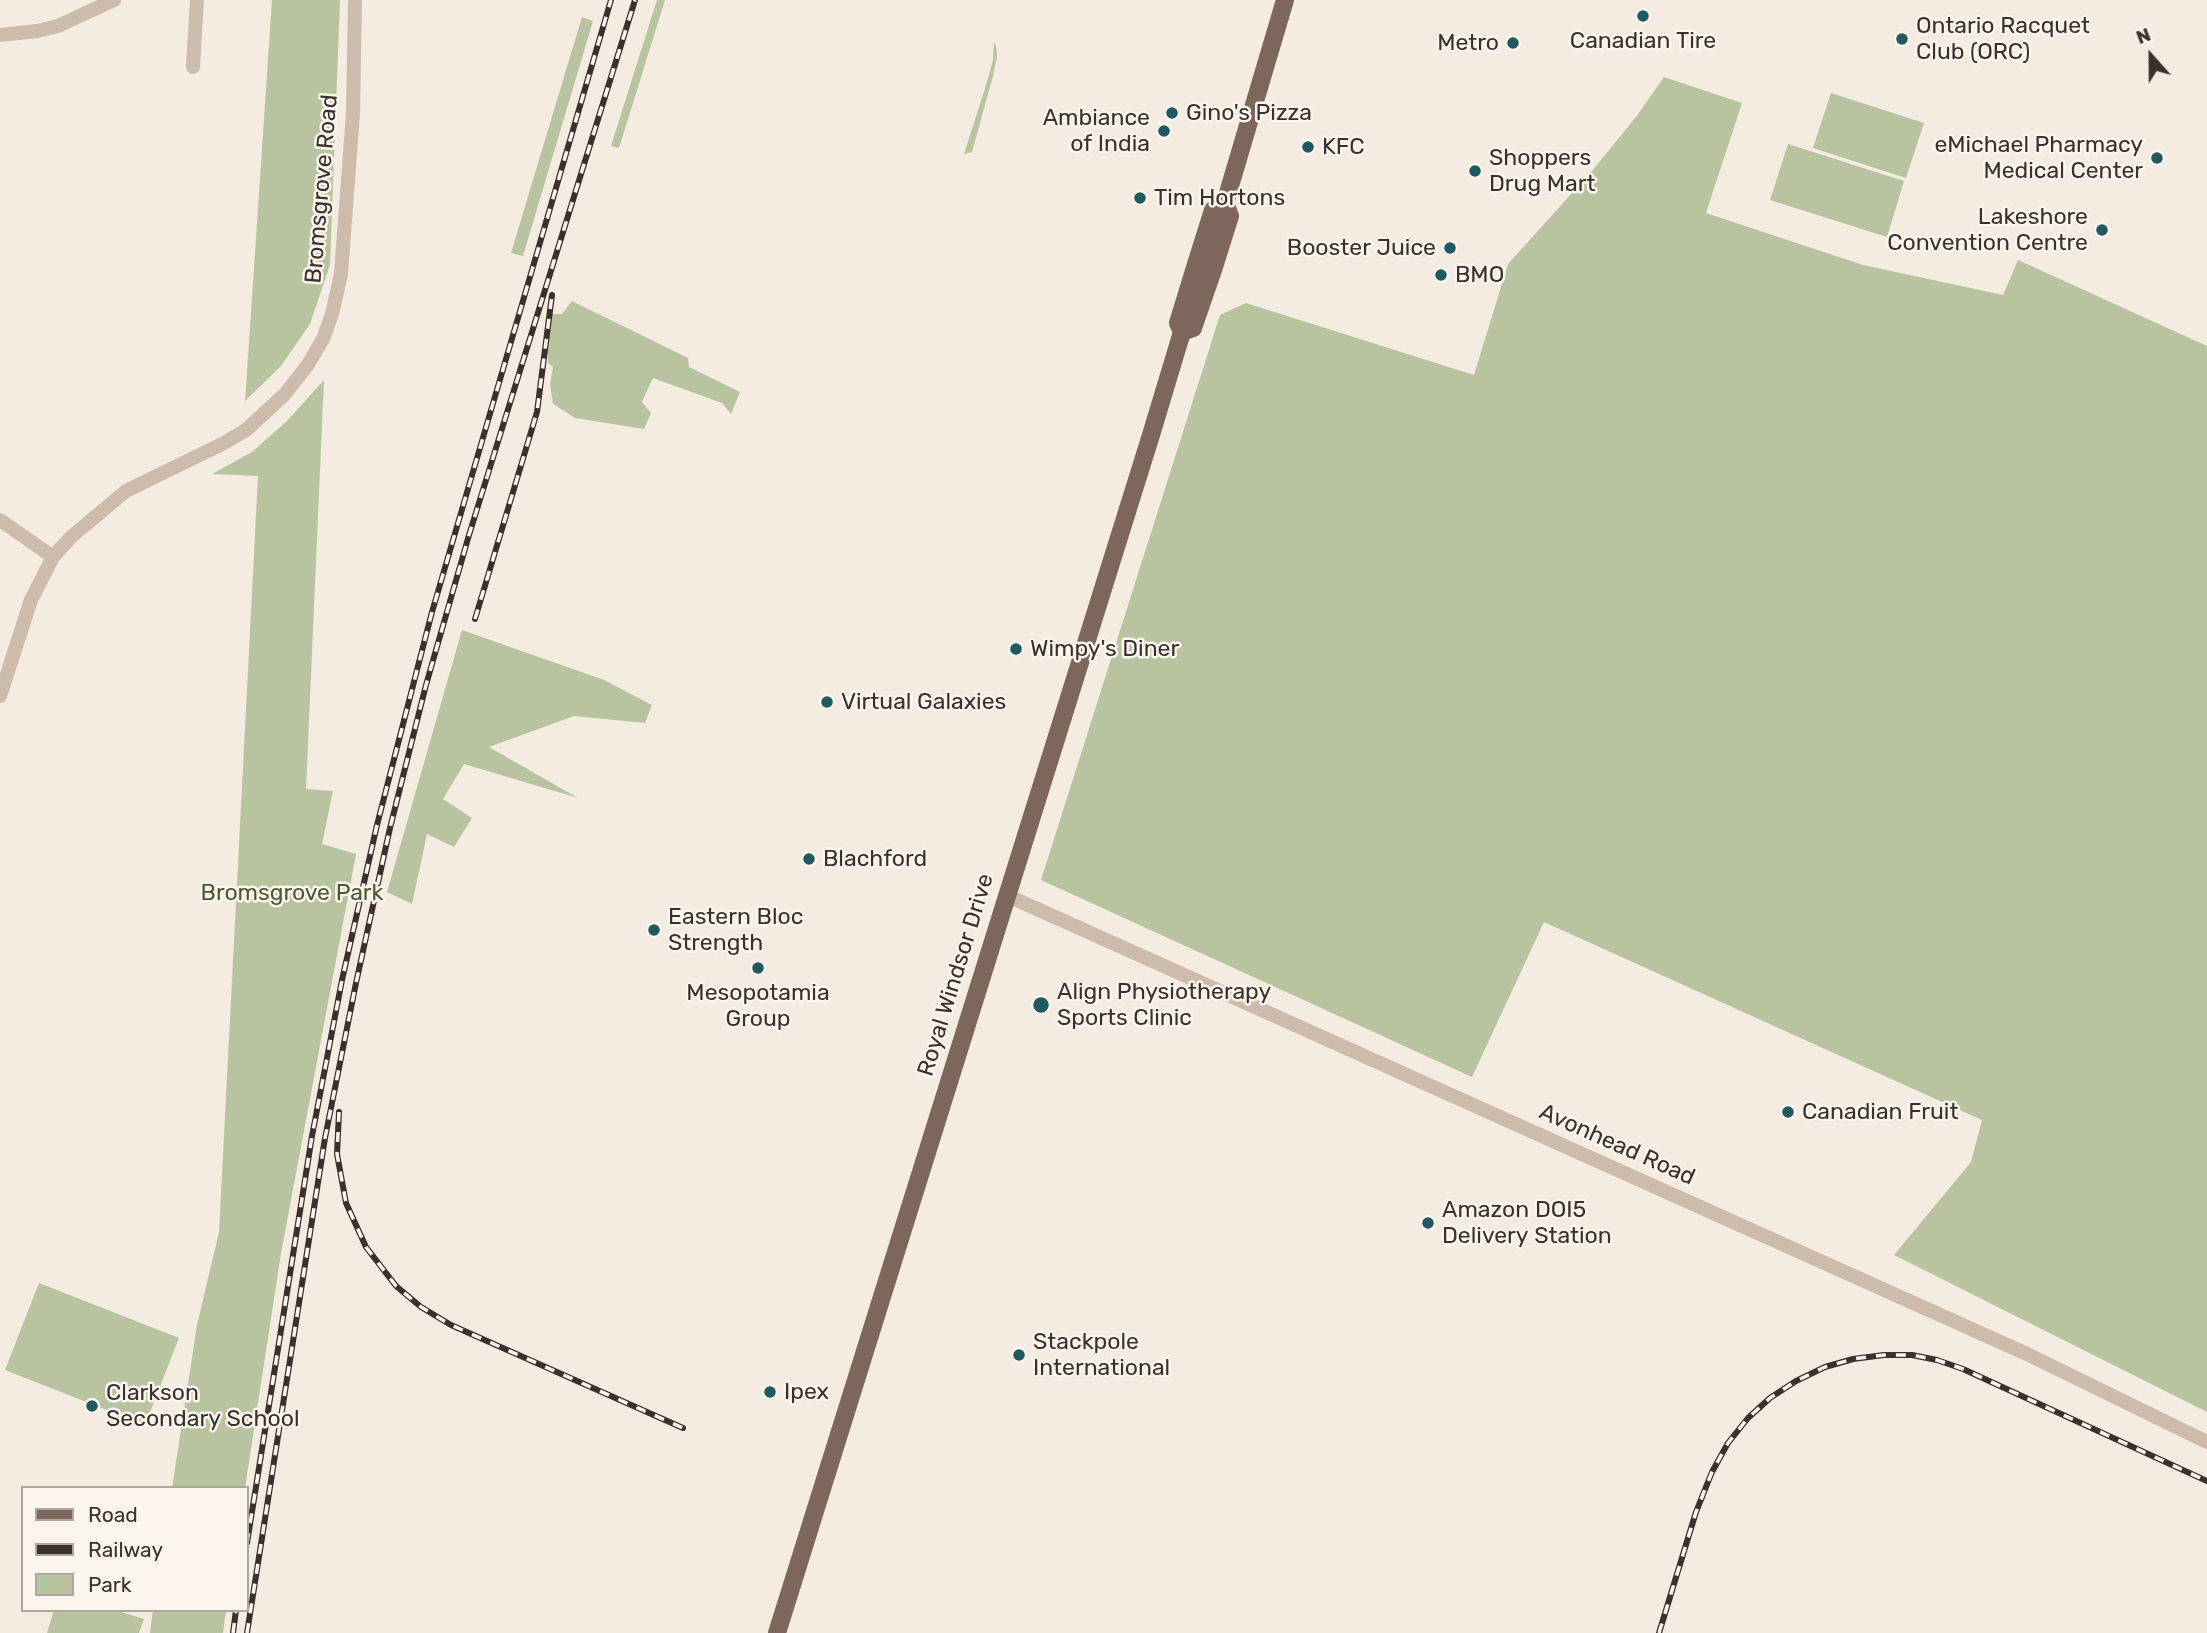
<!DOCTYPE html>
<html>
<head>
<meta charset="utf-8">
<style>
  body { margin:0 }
  #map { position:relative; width:2207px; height:1633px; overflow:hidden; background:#f4ebe1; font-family:Rubik,sans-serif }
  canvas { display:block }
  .legend { position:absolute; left:21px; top:1486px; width:228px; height:126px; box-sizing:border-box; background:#fbf5ee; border:2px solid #aea6a0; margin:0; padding:9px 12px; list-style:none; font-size:21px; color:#3b302b }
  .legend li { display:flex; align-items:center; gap:14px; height:35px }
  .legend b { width:35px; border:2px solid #aea6a0 }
  .north { position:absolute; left:2116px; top:21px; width:70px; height:70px; -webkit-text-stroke:5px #fbf5ee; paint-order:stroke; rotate:339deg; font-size:19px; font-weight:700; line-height:28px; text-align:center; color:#3b302b }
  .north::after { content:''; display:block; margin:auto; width:24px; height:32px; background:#3b302b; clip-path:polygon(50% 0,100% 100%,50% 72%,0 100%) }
</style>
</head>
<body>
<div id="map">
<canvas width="2207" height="1633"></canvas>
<ul class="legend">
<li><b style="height:9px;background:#7d675c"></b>Road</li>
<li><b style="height:9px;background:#3b302b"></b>Railway</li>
<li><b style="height:19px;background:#b8c4a0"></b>Park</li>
</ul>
<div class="north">N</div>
</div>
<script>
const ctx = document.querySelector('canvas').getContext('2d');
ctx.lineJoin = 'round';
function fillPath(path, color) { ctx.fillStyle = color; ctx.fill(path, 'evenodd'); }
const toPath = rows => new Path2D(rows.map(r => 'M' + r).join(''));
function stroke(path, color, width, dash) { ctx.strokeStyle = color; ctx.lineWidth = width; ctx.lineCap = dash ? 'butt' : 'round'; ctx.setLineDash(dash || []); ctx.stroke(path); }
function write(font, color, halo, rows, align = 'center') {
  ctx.font = font + ' Rubik,sans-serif'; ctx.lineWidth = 5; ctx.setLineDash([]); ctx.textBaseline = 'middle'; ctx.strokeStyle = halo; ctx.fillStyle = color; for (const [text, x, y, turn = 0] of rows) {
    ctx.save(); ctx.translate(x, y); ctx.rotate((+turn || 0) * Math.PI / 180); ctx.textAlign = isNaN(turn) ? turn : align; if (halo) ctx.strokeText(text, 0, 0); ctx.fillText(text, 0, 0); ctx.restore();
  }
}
const green = toPath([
  [272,0,340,0,330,265,310,324,281,366,245,401],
  [657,0,665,0,619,148,611,146],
  [582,17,593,21,523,256,511,253],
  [994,42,996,46,997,56,993,76,972,152,964,154,987,82,993,60],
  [1664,77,1742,103,1706,213,1863,265,2003,295,2018,260,2207,346,2207,1412,1894,1255,1971,1162,1982,1120,1544,922,1472,1077,1041,880,1220,315,1246,303,1474,375,1508,264,1592,171,1636,117],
  [1831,93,1924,123,1906,178,1813,148],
  [1788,144,1904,181,1887,237,1770,200],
  [572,301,688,358,689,367,740,392,731,414,722,403,653,378,642,402,651,413,644,429,575,418,553,404,550,384,553,367,548,363,546,326,551,314,562,314],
  [324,380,306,789,333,791,322,844,356,854,281,1253,245,1488,172,1488,197,1325,219,1232,258,476,212,474,252,452,287,421],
  [462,630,604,680,652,705,645,723,574,716,489,747,578,798,464,764,443,799,472,818,454,847,427,834,412,904,387,892],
  [39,1283,179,1338,145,1425,5,1370],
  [54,1610,115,1610,144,1619,139,1633,47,1633],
  [153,1610,226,1610,223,1633,150,1633]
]);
const minor = toPath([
  [0,35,37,31,58,26,114,0],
  [193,67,197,0],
  [0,520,53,557],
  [0,696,31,600,53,557,71,537,126,491,224,443,246,430,284,395,307,366,323,339,332,314,341,274,353,113,355,0],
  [1006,895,2027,1354,2207,1442]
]);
const major = toPath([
  [1182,332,1193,328,1214,267,1230,216,1225,203],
  [777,1633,1151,435,1182,332,1178,323,1197,261,1213,210,1225,203,1285,0]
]);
const rail = toPath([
  [475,619,537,412,552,295],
  [339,1112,337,1154,346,1203,366,1247,396,1286,421,1307,451,1325,683,1428],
  [247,1543,312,1136,342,980,377,825,432,612,611,0],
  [233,1633,236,1610],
  [247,1633,325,1138,356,983,390,828,426,685,469,535,635,0],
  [1659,1633,1696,1512,1712,1472,1728,1443,1748,1418,1770,1398,1796,1381,1825,1367,1853,1359,1884,1355,1912,1355,1937,1360,1963,1369,2207,1481]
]);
const markers = [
  [1643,16,7,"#1f5a5e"],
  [1902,39,7,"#1f5a5e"],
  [1513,43,7,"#1f5a5e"],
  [1172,113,7,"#1f5a5e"],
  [1164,131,7,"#1f5a5e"],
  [1308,147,7,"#1f5a5e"],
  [2157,158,7,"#1f5a5e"],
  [1475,171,7,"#1f5a5e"],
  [1140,198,7,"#1f5a5e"],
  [2102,230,7,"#1f5a5e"],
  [1450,248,7,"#1f5a5e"],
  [1441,275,7,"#1f5a5e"],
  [1016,649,7,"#1f5a5e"],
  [827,702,7,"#1f5a5e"],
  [809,859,7,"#1f5a5e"],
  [654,930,7,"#1f5a5e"],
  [758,968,7,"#1f5a5e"],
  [1041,1005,9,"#1f5a5e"],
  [1788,1112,7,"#1f5a5e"],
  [1428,1223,7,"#1f5a5e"],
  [1019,1355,7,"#1f5a5e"],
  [770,1392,7,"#1f5a5e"],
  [92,1406,7,"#1f5a5e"]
];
const poiNames = [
  ["Ontario Racquet",1916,26],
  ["Club (ORC)",1916,52],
  ["Canadian Tire",1643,41,"center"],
  ["Metro",1499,43,"right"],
  ["Gino's Pizza",1186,113],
  ["Ambiance",1150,118,"right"],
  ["of India",1150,144,"right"],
  ["eMichael Pharmacy",2143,145,"right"],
  ["Medical Center",2143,171,"right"],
  ["KFC",1322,147],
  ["Shoppers",1489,158],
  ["Drug Mart",1489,184],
  ["Tim Hortons",1154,198],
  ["Lakeshore",2088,217,"right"],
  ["Convention Centre",2088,243,"right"],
  ["Booster Juice",1436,248,"right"],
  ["BMO",1455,275],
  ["Wimpy's Diner",1030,649],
  ["Virtual Galaxies",841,702],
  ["Blachford",823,859],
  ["Eastern Bloc",668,917],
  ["Strength",668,943],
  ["Align Physiotherapy",1057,992],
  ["Sports Clinic",1057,1018],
  ["Mesopotamia",758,993,"center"],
  ["Group",758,1019,"center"],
  ["Canadian Fruit",1802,1112],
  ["Amazon DOI5",1442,1210],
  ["Delivery Station",1442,1236],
  ["Stackpole",1033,1342],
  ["International",1033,1368],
  ["Ipex",784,1392],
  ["Clarkson",106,1393],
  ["Secondary School",106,1419]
];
const streetNames = [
  ["Bromsgrove Road",322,189,-85],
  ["Royal Windsor Drive",956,975,-73],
  ["Avonhead Road",1617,1145,24]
];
const parkNames = [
  ["Bromsgrove Park",292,893]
];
fillPath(green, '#b8c4a0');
stroke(minor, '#cdbbac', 14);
stroke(major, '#7d675c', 18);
stroke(rail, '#3b302b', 6);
stroke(rail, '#fbf5ee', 3.5, [10]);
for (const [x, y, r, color] of markers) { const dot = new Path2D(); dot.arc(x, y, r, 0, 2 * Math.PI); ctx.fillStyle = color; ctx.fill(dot); stroke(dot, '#fbf5ee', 2.5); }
write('23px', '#3b302b', '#fbf5ee', poiNames, 'left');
write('23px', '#3b302b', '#fbf5ee', streetNames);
write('23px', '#4a5a2e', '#fbf5ee', parkNames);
</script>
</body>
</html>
